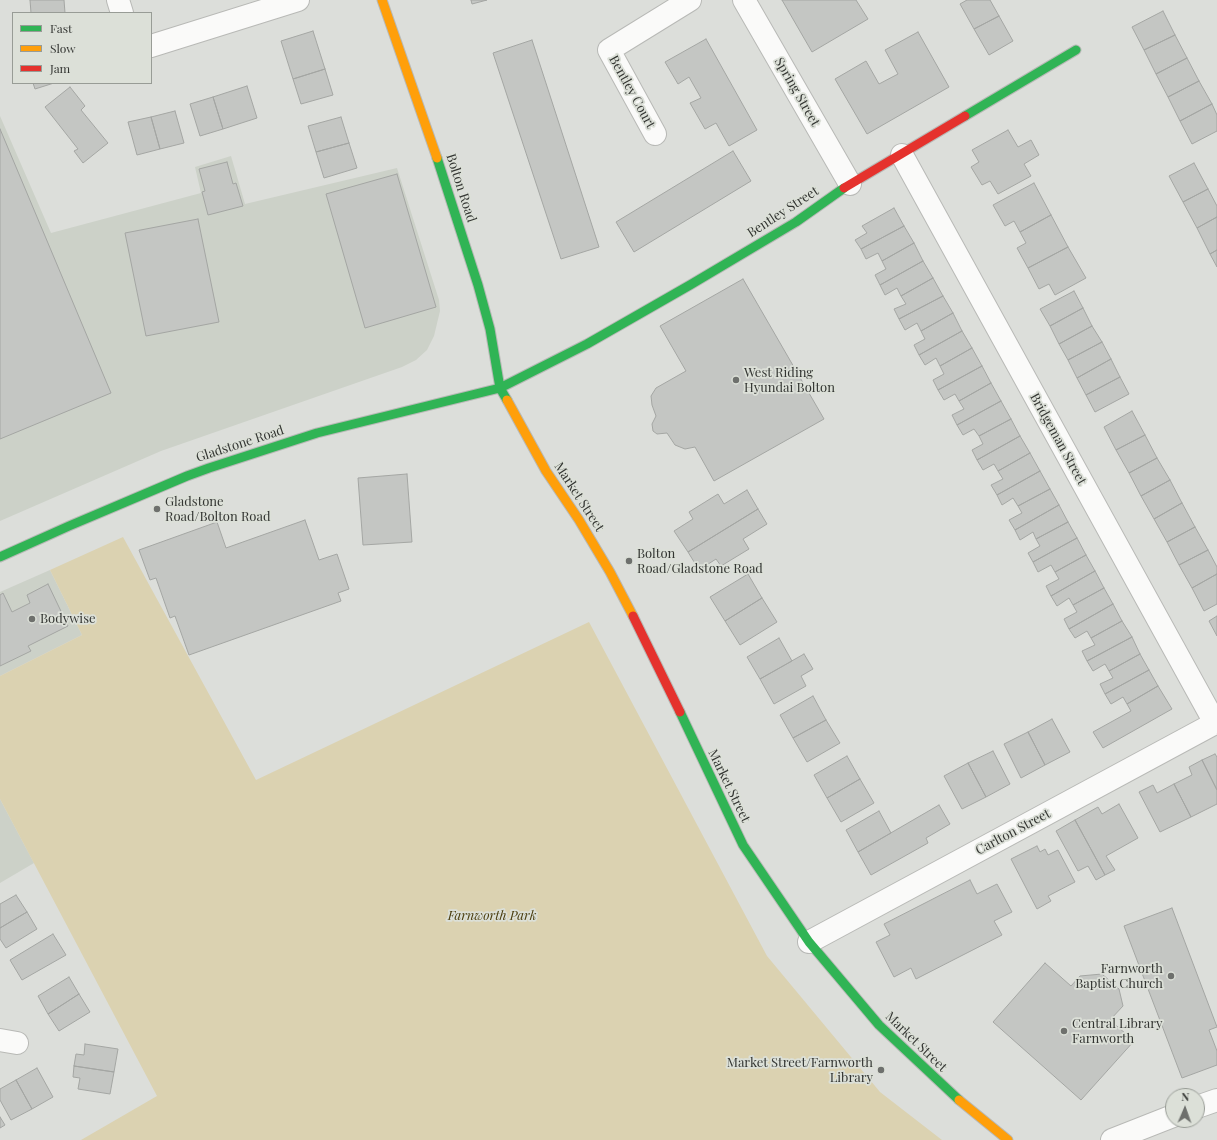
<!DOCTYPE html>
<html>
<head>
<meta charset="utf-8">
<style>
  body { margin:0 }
  #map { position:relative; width:1217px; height:1140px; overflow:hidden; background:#dcdeda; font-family:"Playfair Display",serif }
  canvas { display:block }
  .legend { position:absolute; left:12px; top:12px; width:140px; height:72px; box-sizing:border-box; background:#dce0d8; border:1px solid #989c96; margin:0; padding:5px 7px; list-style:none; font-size:12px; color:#333532 }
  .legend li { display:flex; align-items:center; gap:8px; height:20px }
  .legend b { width:20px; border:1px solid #989c96 }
  .north { position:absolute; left:1165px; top:1088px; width:40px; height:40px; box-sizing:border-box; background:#dce0d8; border:1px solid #989c96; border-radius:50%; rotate:2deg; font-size:11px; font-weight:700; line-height:16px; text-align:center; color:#333532 }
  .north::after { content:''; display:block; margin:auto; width:14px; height:18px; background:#6e706d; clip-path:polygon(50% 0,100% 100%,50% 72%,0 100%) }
</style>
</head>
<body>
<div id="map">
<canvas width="1217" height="1140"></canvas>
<ul class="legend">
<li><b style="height:5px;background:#30b455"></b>Fast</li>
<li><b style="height:5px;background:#ff9f0a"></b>Slow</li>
<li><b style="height:5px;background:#e5322d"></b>Jam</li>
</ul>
<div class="north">N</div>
</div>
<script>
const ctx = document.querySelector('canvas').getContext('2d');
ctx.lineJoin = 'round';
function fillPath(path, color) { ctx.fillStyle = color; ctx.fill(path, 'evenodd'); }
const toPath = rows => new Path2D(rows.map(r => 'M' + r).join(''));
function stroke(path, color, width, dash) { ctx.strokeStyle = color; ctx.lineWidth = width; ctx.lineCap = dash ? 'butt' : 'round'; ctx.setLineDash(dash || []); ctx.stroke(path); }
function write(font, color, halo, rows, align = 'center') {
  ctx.font = font + ' "Playfair Display",serif'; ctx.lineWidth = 3.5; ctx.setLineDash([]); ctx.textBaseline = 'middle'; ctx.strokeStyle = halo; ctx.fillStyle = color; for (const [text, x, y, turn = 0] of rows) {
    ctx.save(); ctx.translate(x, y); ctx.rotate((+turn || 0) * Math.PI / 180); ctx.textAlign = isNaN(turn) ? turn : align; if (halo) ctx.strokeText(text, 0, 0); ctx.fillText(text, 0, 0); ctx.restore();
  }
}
const built = toPath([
  [0,116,51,233,201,193,195,167,231,156,245,204,397,168,439,300,440,311,434,336,427,350,416,360,402,367,161,451,0,521],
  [50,570,82,635,0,676,0,592],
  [0,799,34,863,0,883]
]);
const green = toPath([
  [123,537,256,780,589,622,767,956,880,1092,942,1140,81,1140,157,1096,0,799,0,676,82,635,50,570]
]);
const building = toPath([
  [30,0,64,0,65,13,31,13,30,0],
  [471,0,487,0,472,4,471,0],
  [782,0,856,0,868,19,812,52,782,0],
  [967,0,990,0,999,16,974,29,960,4,967,0],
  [1163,11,1175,35,1144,50,1132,27,1163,11],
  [999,16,1013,41,989,55,974,29,999,16],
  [313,31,325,69,293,79,281,41,313,31],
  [918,32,949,87,867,134,835,79,866,61,879,84,898,74,885,50,918,32],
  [1175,35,1187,58,1156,74,1144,50,1175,35],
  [706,39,757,130,729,146,716,123,705,129,690,103,701,98,689,77,678,84,665,62,706,39],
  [532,40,599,247,561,259,493,53,532,40],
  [1187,58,1199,81,1168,97,1156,74,1187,58],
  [325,69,333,95,301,104,293,79,325,69],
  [1199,81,1212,104,1180,121,1168,97,1199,81],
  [33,83,54,83,35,89,33,83],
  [247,86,257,118,223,129,213,97,247,86],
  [70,87,85,106,81,110,108,143,83,163,74,151,78,149,45,107,70,87],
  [213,97,223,129,200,136,190,104,213,97],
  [1212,104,1217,115,1217,131,1192,144,1180,121,1212,104],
  [175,111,184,143,160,149,151,117,175,111],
  [151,117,160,149,137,155,128,122,151,117],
  [341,117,349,143,316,152,308,126,341,117],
  [0,129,111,393,0,439,0,129],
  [1008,130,1018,147,1031,140,1039,155,1024,164,1031,176,998,194,990,181,982,185,971,167,979,162,972,150,1008,130],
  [349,143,357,168,324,178,316,152,349,143],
  [733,151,751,181,634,252,616,222,733,151],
  [227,162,233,184,236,183,243,206,208,215,202,192,205,191,199,169,227,162],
  [1194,163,1208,189,1183,202,1169,176,1194,163],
  [397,174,436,307,365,328,326,194,397,174],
  [1034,183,1051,215,1020,232,1014,221,1005,226,993,205,1034,183],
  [1208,189,1217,206,1217,217,1197,228,1183,202,1208,189],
  [894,208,904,226,861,249,855,240,867,233,862,226,894,208],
  [1051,215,1068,247,1028,268,1017,248,1026,243,1020,232,1051,215],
  [1217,217,1217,250,1210,254,1197,228,1217,217],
  [198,219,219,322,146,336,125,233,198,219],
  [904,226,914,243,882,261,878,253,866,259,861,249,904,226],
  [914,243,923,261,880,285,875,275,886,269,882,261,914,243],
  [1068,247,1086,278,1055,295,1049,284,1039,289,1028,268,1068,247],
  [1217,250,1217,267,1210,254,1217,250],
  [923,261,933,278,901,296,897,288,885,295,880,285,923,261],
  [933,278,943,296,899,319,894,309,906,304,901,296,933,278],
  [743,279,824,419,714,481,695,447,685,449,675,445,667,433,657,434,653,431,652,424,656,416,652,405,651,396,656,388,686,371,660,326,743,279],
  [1074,291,1083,308,1050,326,1040,309,1074,291],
  [943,296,953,313,921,331,917,323,905,330,899,319,943,296],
  [1083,308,1092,326,1059,344,1050,326,1083,308],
  [953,313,962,331,919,355,914,345,925,339,921,331,953,313],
  [1092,326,1102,342,1068,360,1059,344,1092,326],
  [962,331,972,348,940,366,936,358,925,365,919,355,962,331],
  [1102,342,1111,359,1077,378,1068,360,1102,342],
  [972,348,982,366,938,390,933,380,944,374,940,366,972,348],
  [1111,359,1120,377,1086,395,1077,378,1111,359],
  [982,366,991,383,959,401,955,394,944,400,938,390,982,366],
  [1120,377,1129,394,1095,412,1086,395,1120,377],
  [991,383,1001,401,957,425,952,415,964,409,959,401,991,383],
  [1001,401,1011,419,979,436,974,429,963,435,957,425,1001,401],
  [1132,411,1145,435,1116,450,1104,427,1132,411],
  [1011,419,1020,436,977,460,972,450,983,444,979,436,1011,419],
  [1145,435,1157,458,1129,473,1116,450,1145,435],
  [1020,436,1030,453,998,471,994,464,983,470,977,460,1020,436],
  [1030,453,1040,471,997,495,991,485,1003,479,998,471,1030,453],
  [1157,458,1170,480,1141,496,1129,473,1157,458],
  [1040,471,1050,489,1018,506,1013,498,1002,505,997,495,1040,471],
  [407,474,412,542,363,545,358,478,407,474],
  [1170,480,1182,503,1154,519,1141,496,1170,480],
  [1050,489,1059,505,1015,530,1009,520,1022,513,1018,506,1050,489],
  [747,490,758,509,688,552,674,531,693,519,689,512,718,494,724,504,747,490],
  [1182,503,1195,527,1167,542,1154,519,1182,503],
  [1059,505,1068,522,1036,539,1033,532,1020,540,1015,530,1059,505],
  [758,509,767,524,743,539,749,549,721,566,716,559,699,570,688,552,758,509],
  [305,520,319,560,337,554,349,589,338,593,341,601,189,655,175,616,170,618,156,578,150,580,139,550,217,522,226,548,305,520],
  [1068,522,1077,538,1033,562,1028,553,1040,546,1036,539,1068,522],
  [1195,527,1208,550,1179,565,1167,542,1195,527],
  [1077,538,1086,555,1055,572,1051,565,1038,572,1033,562,1077,538],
  [1208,550,1217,567,1217,574,1192,588,1179,565,1208,550],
  [1086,555,1095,571,1051,596,1046,586,1059,579,1055,572,1086,555],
  [1095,571,1104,588,1073,605,1069,598,1057,606,1051,596,1095,571],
  [748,574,762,598,725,621,710,597,748,574],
  [1217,574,1217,604,1204,611,1192,588,1217,574],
  [48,584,68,626,28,646,31,651,0,666,0,595,3,593,12,612,30,603,27,595,48,584],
  [1104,588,1113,604,1069,629,1064,619,1077,612,1073,605,1104,588],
  [762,598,777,622,740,645,725,621,762,598],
  [1113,604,1122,621,1091,638,1087,631,1075,638,1069,629,1113,604],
  [1217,616,1217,636,1209,621,1217,616],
  [1122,621,1132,637,1087,661,1082,651,1095,645,1091,638,1122,621],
  [1132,637,1140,654,1109,671,1105,664,1093,671,1087,661,1132,637],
  [779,638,792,661,760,679,747,657,779,638],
  [804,654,813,669,801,676,806,686,774,704,760,679,804,654],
  [1140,654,1149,670,1105,694,1100,684,1113,678,1109,671,1140,654],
  [1149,670,1158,686,1127,704,1123,697,1111,704,1105,694,1149,670],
  [1158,686,1172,709,1103,748,1093,732,1131,711,1127,704,1158,686],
  [813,696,826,720,793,738,780,715,813,696],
  [1052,719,1070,752,1045,765,1028,732,1052,719],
  [826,720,840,743,807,762,793,738,826,720],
  [1028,732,1045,765,1021,778,1004,744,1028,732],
  [993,751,1010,784,986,797,968,763,993,751],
  [1215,754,1217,757,1217,790,1202,760,1215,754],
  [847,756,860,779,827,798,814,775,847,756],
  [1202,760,1217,790,1217,804,1191,817,1174,784,1192,775,1189,767,1202,760],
  [968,763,986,797,962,809,944,776,968,763],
  [860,779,874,803,841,822,827,798,860,779],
  [1174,784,1191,817,1160,832,1139,792,1153,785,1157,793,1174,784],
  [1119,804,1138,838,1106,856,1115,870,1105,875,1075,820,1098,807,1102,814,1119,804],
  [939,805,950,824,926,838,928,843,871,875,858,852,939,805],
  [879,811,891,833,858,852,846,830,879,811],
  [1075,820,1105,875,1096,880,1088,866,1078,871,1056,831,1075,820],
  [1037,846,1040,852,1045,849,1048,855,1058,850,1075,882,1048,896,1051,901,1037,909,1011,859,1037,846],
  [970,880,977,894,997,884,1012,912,994,921,1002,935,916,979,911,968,894,977,876,942,890,935,884,924,970,880],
  [16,895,27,912,0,928,0,904,16,895],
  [1172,908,1217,1027,1209,1030,1217,1051,1217,1065,1182,1078,1124,926,1172,908],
  [27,912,37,929,6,948,0,939,0,928,27,912],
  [53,934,66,955,22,980,10,960,53,934],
  [1045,963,1071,986,1080,976,1102,974,1119,989,1123,1006,1110,1020,1134,1041,1081,1100,993,1022,1045,963],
  [69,977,79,994,48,1014,38,996,69,977],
  [79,994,90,1012,59,1031,48,1014,79,994],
  [85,1044,118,1049,114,1072,74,1066,76,1054,84,1055,85,1044],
  [74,1066,114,1072,110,1094,78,1089,80,1078,73,1077,74,1066],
  [37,1068,53,1097,32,1109,16,1080,37,1068],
  [16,1080,32,1109,11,1120,0,1100,0,1089,16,1080],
  [0,1117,5,1125,0,1128,0,1117]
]);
const street = toPath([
  [118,0,122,13],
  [744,0,850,184],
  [151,46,298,0],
  [655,134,609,50,690,0],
  [902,155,1215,723],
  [809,942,1217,722],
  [0,1040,17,1043],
  [1197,1107,1217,1100],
  [1112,1140,1173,1116]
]);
const fast = toPath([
  [965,116,1076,50],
  [437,158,478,285,490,329,500,388,507,400],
  [500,388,587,344,690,285,796,222,844,188],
  [0,557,69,526,187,476,209,468,317,433,500,388],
  [680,712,743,845,809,942,879,1025,959,1100]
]);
const slow = toPath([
  [382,0,437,158],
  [507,400,546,471,579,520,610,572,633,616],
  [959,1100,1008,1140]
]);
const jam = toPath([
  [844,188,965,116],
  [633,616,680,712]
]);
const markers = [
  [736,380,4,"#6e706d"],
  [157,509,4,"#6e706d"],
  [629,561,4,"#6e706d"],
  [32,619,4,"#6e706d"],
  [1171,976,4,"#6e706d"],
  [1064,1031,4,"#6e706d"],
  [881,1070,4,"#6e706d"]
];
const streetNames = [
  ["Bentley Court",632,92,61],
  ["Spring Street",797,92,60],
  ["Bolton Road",461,188,72],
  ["Bentley Street",783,212,-33],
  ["Bridgeman Street",1058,439,61],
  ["Gladstone Road",240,444,-18],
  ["Market Street",579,497,57],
  ["Market Street",729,786,64],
  ["Carlton Street",1013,832,-28],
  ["Market Street",916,1042,44]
];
const poiNames = [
  ["West Riding",744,373],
  ["Hyundai Bolton",744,388],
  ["Gladstone",165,502],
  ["Road/Bolton Road",165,517],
  ["Bolton",637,554],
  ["Road/Gladstone Road",637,569],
  ["Bodywise",40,619],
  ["Farnworth",1163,969,"right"],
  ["Baptist Church",1163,984,"right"],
  ["Central Library",1072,1024],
  ["Farnworth",1072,1039],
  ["Market Street/Farnworth",873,1063,"right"],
  ["Library",873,1078,"right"]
];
const parkNames = [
  ["Farnworth Park",492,916]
];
fillPath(built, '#ccd1c8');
fillPath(green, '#dbd2b1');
fillPath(building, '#c4c6c3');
stroke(building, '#a4a6a3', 1);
stroke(street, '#b8b9b6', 24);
stroke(fast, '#b8b9b6', 11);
stroke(slow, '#b8b9b6', 11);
stroke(jam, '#b8b9b6', 11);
stroke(street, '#fafaf9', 22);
stroke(fast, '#30b455', 9);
stroke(slow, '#ff9f0a', 9);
stroke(jam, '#e5322d', 9);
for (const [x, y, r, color] of markers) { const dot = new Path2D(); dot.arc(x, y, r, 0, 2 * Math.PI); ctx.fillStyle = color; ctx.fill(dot); stroke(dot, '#dce0d8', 1.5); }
write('13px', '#333532', '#dce0d8', streetNames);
write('13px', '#333532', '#dce0d8', poiNames, 'left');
write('italic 13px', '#4a3d0d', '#dce0d8', parkNames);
</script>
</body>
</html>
